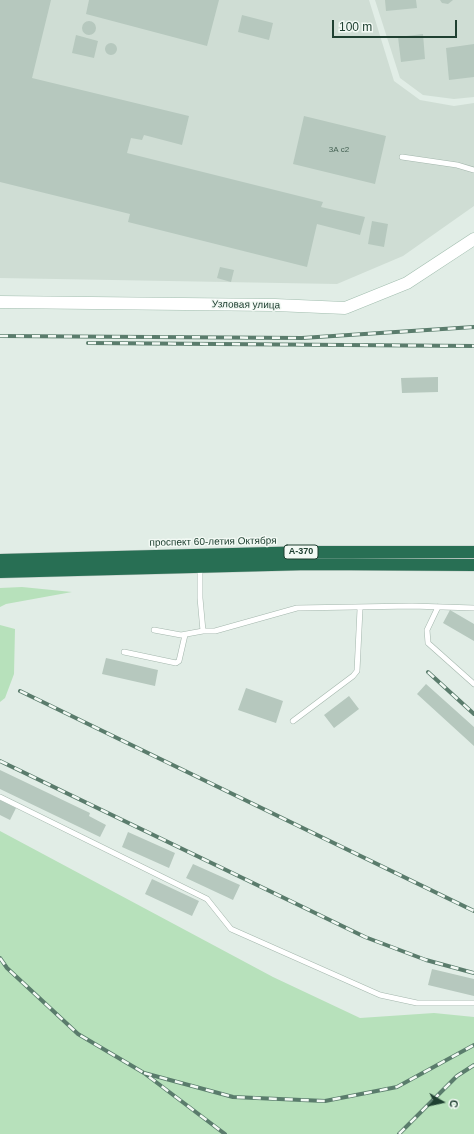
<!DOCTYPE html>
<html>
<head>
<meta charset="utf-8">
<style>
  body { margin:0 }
  #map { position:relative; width:474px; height:1134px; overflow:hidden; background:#e1ede6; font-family:Helvetica,sans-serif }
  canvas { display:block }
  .north { position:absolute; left:422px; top:1082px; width:40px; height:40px; -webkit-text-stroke:3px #f2f9f4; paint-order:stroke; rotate:99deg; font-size:11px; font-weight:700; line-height:16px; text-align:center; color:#1f4031 }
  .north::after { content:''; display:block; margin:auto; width:14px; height:18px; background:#1f4031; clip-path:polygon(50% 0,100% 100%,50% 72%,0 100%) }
  .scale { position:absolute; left:332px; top:20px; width:125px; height:18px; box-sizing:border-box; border:2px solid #1f4031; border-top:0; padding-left:5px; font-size:12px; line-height:14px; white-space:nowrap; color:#1f4031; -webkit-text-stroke:3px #f2f9f4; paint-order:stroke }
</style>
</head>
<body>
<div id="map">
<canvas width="474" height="1134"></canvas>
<div class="north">С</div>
<div class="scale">100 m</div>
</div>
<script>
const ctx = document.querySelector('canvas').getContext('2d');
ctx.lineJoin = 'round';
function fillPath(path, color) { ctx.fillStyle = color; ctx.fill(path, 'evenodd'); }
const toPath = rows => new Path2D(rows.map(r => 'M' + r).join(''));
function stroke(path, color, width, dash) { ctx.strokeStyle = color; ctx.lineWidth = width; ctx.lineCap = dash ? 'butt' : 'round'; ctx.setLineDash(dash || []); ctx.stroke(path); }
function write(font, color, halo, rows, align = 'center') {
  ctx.font = font + ' Helvetica,sans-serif'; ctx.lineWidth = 3; ctx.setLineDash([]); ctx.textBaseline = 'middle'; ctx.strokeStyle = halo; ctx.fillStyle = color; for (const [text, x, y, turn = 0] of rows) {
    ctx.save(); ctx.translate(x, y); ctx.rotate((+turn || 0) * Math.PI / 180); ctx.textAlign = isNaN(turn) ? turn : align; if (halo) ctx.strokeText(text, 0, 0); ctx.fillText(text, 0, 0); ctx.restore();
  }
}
const built = toPath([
  [0,0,369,0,394,81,420,100,454,106,474,103,474,206,403,256,337,284,0,278],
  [375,0,474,0,474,97,454,99,423,95,400,78]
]);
const green = toPath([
  [22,587,72,592,6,604,0,607,0,588],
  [0,625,15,629,14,674,5,698,0,702],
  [0,831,273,977,360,1018,434,1013,474,1017,474,1134,0,1134]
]);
const building = toPath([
  [0,0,51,0,32,78,189,116,182,145,144,135,142,140,131,138,127,153,323,202,321,207,365,217,360,235,317,224,307,267,128,222,130,214,0,182],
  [89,0,219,0,207,46,86,14],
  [385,0,416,0,417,8,386,11],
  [440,0,453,0,448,4,442,3],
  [242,15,273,23,269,40,238,32],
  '82 28a7 7 0 1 1 14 0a7 7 0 1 1-14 0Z',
  [423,34,425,59,401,62,398,37],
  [76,35,98,41,94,58,72,53],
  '105 49a6 6 0 1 1 12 0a6 6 0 1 1-12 0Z',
  [474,44,474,77,449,80,446,48],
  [304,116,386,136,375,184,293,164],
  [372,221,388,224,384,247,368,244],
  [220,267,234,270,231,282,217,278],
  [438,377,438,392,402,393,401,378],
  [450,610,474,624,474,641,443,623],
  [106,658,158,670,155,686,102,674],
  [426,684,474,727,474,746,417,694],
  [246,688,283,701,276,723,238,710],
  [349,696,359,709,334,728,324,715],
  [0,770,90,813,89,816,106,825,100,837,0,789],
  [0,800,16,808,10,820,0,815],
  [128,832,175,853,169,868,122,847],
  [193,864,240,885,233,900,186,878],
  [152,879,199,901,192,916,145,894],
  [432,969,474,979,474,996,428,985]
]);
const lane = toPath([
  [402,157,457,165,474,170],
  [200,566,200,598,203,631,215,631,297,608,412,606,474,608],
  [438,607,427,630,428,643,474,684],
  [154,630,181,635,203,631],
  [124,652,176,663,179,661,185,635],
  [293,721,353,676,357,671,360,609],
  [0,797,207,899,231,929,380,995,417,1003,474,1003]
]);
const secondary = toPath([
  [0,302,275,305,345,308,407,283,474,239]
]);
const highway = toPath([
  [0,560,310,552,474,552],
  [0,572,310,564,474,565]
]);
const rail = toPath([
  [0,336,302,338,474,327],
  [88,343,474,346],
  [428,672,474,714],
  [20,691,474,911],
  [0,761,365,937,426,960,474,973],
  [0,958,7,968,78,1034,144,1073,225,1134],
  [144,1073,233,1097,325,1101,397,1087,474,1045],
  [399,1134,457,1076,474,1065]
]);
const numberNames = [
  ["3А с2",339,150]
];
const shields = [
  [301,552,34]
];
const shieldNames = [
  ["А-370",301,552]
];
const streetNames = [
  ["Узловая улица",246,305,1],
  ["проспект 60-летия Октября",213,542,-1]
];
fillPath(built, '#cfddd4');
fillPath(green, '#b7e1bb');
fillPath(building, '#b6c8be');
stroke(lane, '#a3b6ac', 6);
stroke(secondary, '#a1bdae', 13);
stroke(highway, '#c0cac5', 13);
stroke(lane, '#fff', 5);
stroke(secondary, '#fff', 12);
stroke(highway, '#286f54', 12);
stroke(rail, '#5a7c6c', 4);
stroke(rail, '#f2f9f4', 2.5, [8]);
write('8px', '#456254', null, numberNames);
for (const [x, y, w] of shields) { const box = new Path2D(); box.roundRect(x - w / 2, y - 7, w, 14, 3); ctx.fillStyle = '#f2f9f4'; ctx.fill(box); stroke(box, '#1f4031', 1); }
write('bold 9px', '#1f4031', null, shieldNames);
write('10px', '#1f4031', '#f2f9f4', streetNames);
</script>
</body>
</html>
